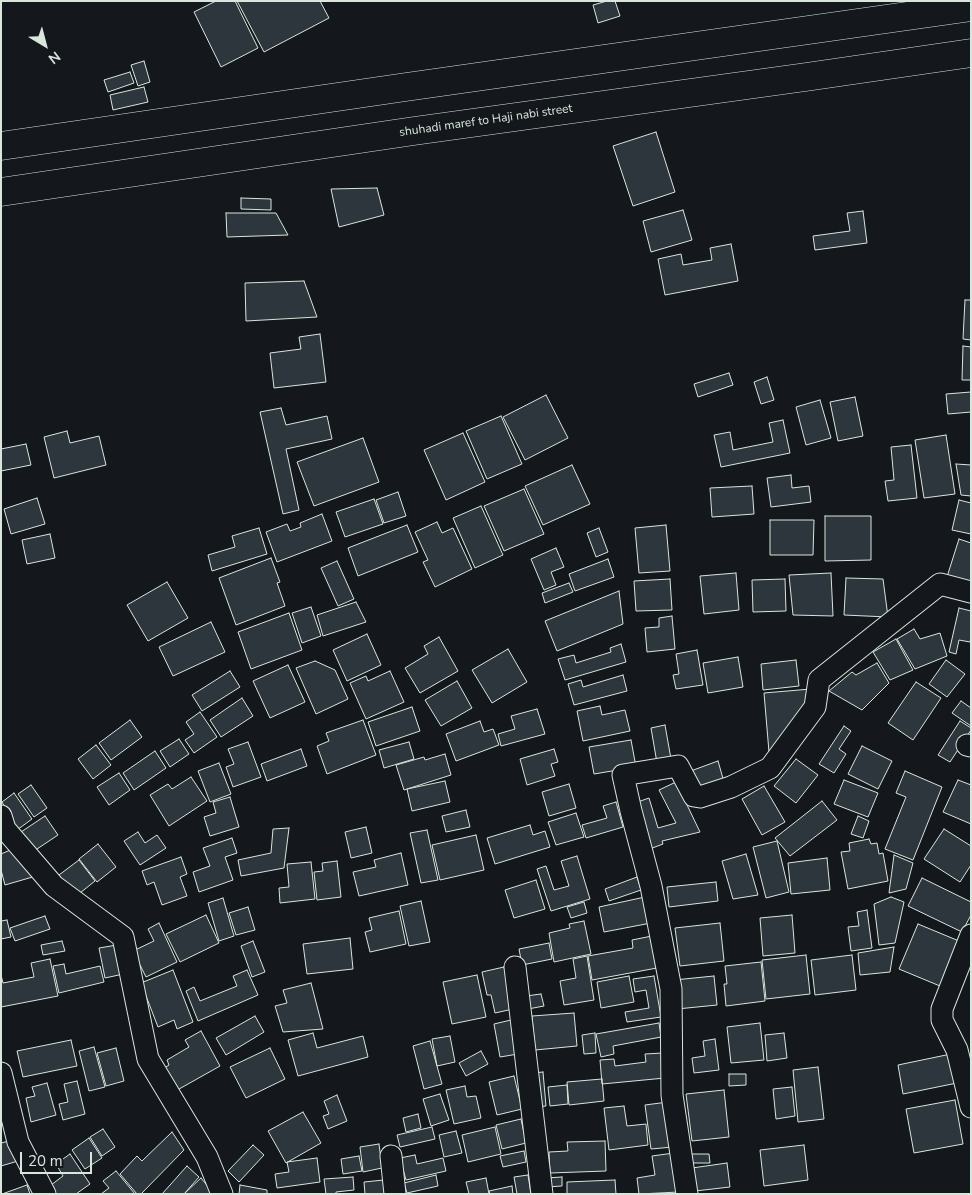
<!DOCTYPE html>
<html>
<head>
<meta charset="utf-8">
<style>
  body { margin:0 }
  #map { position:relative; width:972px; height:1195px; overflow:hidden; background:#14181c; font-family:"Nunito Sans",sans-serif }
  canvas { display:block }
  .frame { position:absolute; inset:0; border:2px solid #d8e6dc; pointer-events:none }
  .north { position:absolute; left:20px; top:20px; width:50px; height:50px; -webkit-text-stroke:4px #14181c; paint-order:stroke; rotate:143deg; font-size:14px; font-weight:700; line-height:20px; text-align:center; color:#d8e6dc }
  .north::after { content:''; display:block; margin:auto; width:18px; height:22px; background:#d8e6dc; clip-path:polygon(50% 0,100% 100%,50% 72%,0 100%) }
  .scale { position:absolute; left:20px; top:1152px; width:72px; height:22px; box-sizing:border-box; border:2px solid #d8e6dc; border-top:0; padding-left:6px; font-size:15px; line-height:18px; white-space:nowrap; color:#d8e6dc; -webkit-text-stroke:4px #14181c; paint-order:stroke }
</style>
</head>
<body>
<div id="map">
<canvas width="972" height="1195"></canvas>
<div class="frame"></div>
<div class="north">N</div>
<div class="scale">20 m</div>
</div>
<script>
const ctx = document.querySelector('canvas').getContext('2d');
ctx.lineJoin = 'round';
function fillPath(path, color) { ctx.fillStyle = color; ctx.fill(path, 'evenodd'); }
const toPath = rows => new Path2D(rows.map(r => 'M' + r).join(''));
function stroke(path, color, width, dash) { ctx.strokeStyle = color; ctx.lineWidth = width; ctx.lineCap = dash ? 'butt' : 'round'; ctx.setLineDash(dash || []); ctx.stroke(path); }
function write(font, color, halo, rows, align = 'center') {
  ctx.font = font + ' "Nunito Sans",sans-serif'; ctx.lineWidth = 4; ctx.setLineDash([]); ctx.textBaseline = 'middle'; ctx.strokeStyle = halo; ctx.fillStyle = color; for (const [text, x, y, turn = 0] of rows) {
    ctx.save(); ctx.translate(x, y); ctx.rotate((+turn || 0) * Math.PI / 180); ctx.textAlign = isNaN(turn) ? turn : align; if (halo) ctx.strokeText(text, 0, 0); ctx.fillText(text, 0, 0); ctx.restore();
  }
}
const building = toPath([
  [216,1,235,1,258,48,221,67,194,12,216,1],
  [237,1,320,1,329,18,264,52,237,1],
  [607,1,615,1,620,16,598,23,593,5,607,1],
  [144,61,150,82,138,86,131,65,144,61],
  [130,72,134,83,108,92,104,80,130,72],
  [144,87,148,102,113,110,110,95,144,87],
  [656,132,675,192,633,206,613,146,656,132],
  [377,188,384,215,339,227,331,189,377,188],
  [241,198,271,199,271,210,241,209,241,198],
  [683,210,692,240,651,252,643,221,683,210],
  [863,211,867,243,815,250,813,236,850,231,847,213,863,211],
  [226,213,276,213,288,235,227,237,226,213],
  [731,244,738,281,665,295,658,259,681,254,683,265,712,260,710,248,731,244],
  [304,281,317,317,246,321,245,283,304,281],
  [965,300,971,300,971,340,963,339,965,300],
  [320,334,326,382,274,388,270,353,301,349,299,337,320,334],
  [963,346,971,347,971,380,962,380,963,346],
  [729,373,733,385,698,397,694,384,729,373],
  [767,377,774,400,761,404,754,382,767,377],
  [971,392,971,412,948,414,946,394,971,392],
  [546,395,568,438,525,460,503,417,546,395],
  [855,397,863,436,838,441,830,402,855,397],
  [820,400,831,438,806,445,796,407,820,400],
  [281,408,286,425,327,416,332,439,286,449,299,510,283,514,260,412,281,408],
  [501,416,522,464,487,479,466,431,501,416],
  [783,420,790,453,721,467,714,435,730,432,733,450,773,442,769,423,783,420],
  [67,431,70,443,99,436,106,465,54,478,44,437,67,431],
  [463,433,485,482,446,500,424,450,463,433],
  [946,435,955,494,924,498,915,440,946,435],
  [363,438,379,482,314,506,297,462,363,438],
  [26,444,31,465,1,471,1,449,26,444],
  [911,445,917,498,888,501,885,481,894,480,891,447,911,445],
  [956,464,971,465,971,496,961,495,956,464],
  [572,465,590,504,543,525,525,486,572,465],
  [791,475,792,488,809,486,811,502,771,507,767,478,791,475],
  [752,486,754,514,712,517,710,488,752,486],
  [524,489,544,534,504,551,484,506,524,489],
  [398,492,406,516,384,523,376,500,398,492],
  [37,498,45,524,11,534,4,509,37,498],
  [374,499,383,524,345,537,336,512,374,499],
  [959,500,971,503,971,534,952,530,959,500],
  [481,506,503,555,475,568,453,518,481,506],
  [322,514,332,541,277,562,266,532,287,524,290,531,301,527,300,523,322,514],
  [825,516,871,516,871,560,825,561,825,516],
  [770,520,814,520,813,555,770,555,770,520],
  [437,522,442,533,453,528,472,569,435,587,423,562,428,560,415,532,437,522],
  [407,525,418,552,358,576,348,548,407,525],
  [666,525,670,571,639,573,635,528,666,525],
  [259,528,267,554,212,571,208,555,235,547,232,536,259,528],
  [599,528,608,552,596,557,587,533,599,528],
  [50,534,55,558,27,564,22,540,50,534],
  [959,539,971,543,971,588,946,580,959,539],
  [556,548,564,567,551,572,556,585,544,590,531,559,556,548],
  [271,558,280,582,277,583,285,606,236,625,219,578,271,558],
  [608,559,614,577,575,591,569,574,608,559],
  [337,561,354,599,338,606,321,568,337,561],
  [736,573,739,610,704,614,700,576,736,573],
  [831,573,833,616,793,615,789,575,831,573],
  [846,578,883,579,888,617,844,615,846,578],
  [670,579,672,610,636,611,634,581,670,579],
  [785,579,786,611,753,612,752,580,785,579],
  [167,582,188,618,148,641,127,605,167,582],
  [569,583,573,592,545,603,542,593,569,583],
  [619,591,623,624,557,651,545,621,619,591],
  [356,602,366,622,323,636,317,615,356,602],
  [311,607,321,636,302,643,292,613,311,607],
  [959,608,971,611,971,638,970,642,959,640,956,654,949,652,959,608],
  [289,613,302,650,251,669,238,632,289,613],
  [672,616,675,649,647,652,645,628,659,627,659,618,672,616],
  [211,622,225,652,173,676,159,647,211,622],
  [914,629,920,639,940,633,947,656,915,669,897,639,914,629],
  [367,634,381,665,347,681,333,650,367,634],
  [439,637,458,671,420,693,405,668,428,654,424,646,439,637],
  [896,639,913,670,890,680,873,652,896,639],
  [621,644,626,662,565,680,558,659,574,655,576,663,611,652,610,648,621,644],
  [508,649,527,682,492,703,472,670,508,649],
  [697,650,703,685,676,689,673,675,679,674,676,654,697,650],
  [738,657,743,687,708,693,703,663,738,657],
  [796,660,799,686,763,690,761,664,796,660],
  [946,660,965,674,947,697,929,684,946,660],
  [315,661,335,670,348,699,316,714,296,668,315,661],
  [877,663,889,683,862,710,829,691,852,672,856,675,877,663],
  [288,665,305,702,270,718,253,681,288,665],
  [230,671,240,687,202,711,192,695,230,671],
  [390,671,404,702,366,719,350,683,366,676,368,681,390,671],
  [623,675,627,691,574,705,568,684,581,680,583,687,623,675],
  [457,681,472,708,441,726,425,700,457,681],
  [916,682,941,698,913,740,888,723,916,682],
  [811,689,810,703,769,752,764,693,811,689],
  [242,698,253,716,221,737,210,720,242,698],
  [961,701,971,708,971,726,952,713,961,701],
  [600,706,602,715,625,710,630,731,583,741,577,711,600,706],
  [412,707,420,731,376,746,368,722,412,707],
  [537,709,545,734,501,746,498,734,515,729,511,716,537,709],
  [200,712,217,737,194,753,185,740,194,734,186,722,200,712],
  [130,720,142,737,111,760,99,743,130,720],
  [363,720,376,755,327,774,317,746,329,741,326,733,363,720],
  [480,721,484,732,493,729,499,745,456,761,446,734,480,721],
  [960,721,971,728,971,730,950,762,938,755,960,721],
  [665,725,671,759,657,763,651,728,665,725],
  [844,726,851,731,839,749,846,754,834,773,819,764,844,726],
  [179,739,189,754,170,767,160,751,179,739],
  [631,740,636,767,594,774,589,747,631,740],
  [248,742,261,777,233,787,226,767,234,764,228,749,248,742],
  [409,742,414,759,384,768,379,750,409,742],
  [96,745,111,765,93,779,78,759,96,745],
  [862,746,892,761,878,789,848,774,862,746],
  [301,749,307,766,267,781,261,764,301,749],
  [554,749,558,762,551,764,555,776,527,785,520,759,554,749],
  [155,751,166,768,134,790,123,773,155,751],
  [445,754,451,775,404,790,396,765,424,757,425,760,445,754],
  [796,759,818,775,796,803,774,786,796,759],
  [718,761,724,782,697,791,688,772,718,761],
  [219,763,231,794,210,802,198,771,219,763],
  [905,771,942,787,913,860,885,849,906,797,896,793,905,771],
  [119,773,130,790,109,805,97,787,119,773],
  [191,777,207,801,169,826,150,795,168,784,172,789,191,777],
  [844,780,878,793,868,817,834,804,844,780],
  [958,780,971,785,971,824,943,812,958,780],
  [445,781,450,802,412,811,407,789,445,781],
  [676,782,700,832,662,841,663,844,647,850,632,804,649,798,658,828,676,823,659,790,676,782],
  [569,784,576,808,549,816,542,792,569,784],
  [31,785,47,808,34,817,18,794,31,785],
  [764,786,785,822,762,835,742,799,764,786],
  [14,793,32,819,17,830,2,802,14,793],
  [230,797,239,827,210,836,204,817,216,813,213,802,230,797],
  [822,801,837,820,790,856,775,838,822,801],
  [616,802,623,827,586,838,582,825,607,818,603,806,616,802],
  [466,810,470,827,446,832,442,816,466,810],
  [576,813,584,837,556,845,548,822,576,813],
  [45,816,58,835,34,851,21,832,45,816],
  [858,816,869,821,863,838,851,834,858,816],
  [530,825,533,835,545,831,550,847,495,864,487,838,530,825],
  [366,827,372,853,351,858,345,832,366,827],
  [289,828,284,868,241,876,238,860,271,853,273,829,289,828],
  [944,829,971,846,971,865,960,882,924,859,944,829],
  [427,830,438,880,421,883,410,833,427,830],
  [138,832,145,843,157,835,166,848,140,865,124,841,138,832],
  [476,835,484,870,440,880,432,845,476,835],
  [232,838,237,853,225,857,233,880,199,892,193,872,210,866,203,848,232,838],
  [869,839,871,844,877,843,879,854,883,853,888,881,848,889,841,852,850,851,849,843,869,839],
  [777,841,789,892,766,898,753,847,777,841],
  [98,844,116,867,97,882,79,859,98,844],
  [15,848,36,876,5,885,1,870,1,854,15,848],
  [401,853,408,885,359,896,353,872,376,867,374,860,401,853],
  [746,854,758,895,733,899,722,861,746,854],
  [894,855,913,863,906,889,889,893,894,855],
  [577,856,590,899,551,911,537,869,546,866,554,890,569,886,561,861,577,856],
  [181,857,187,874,180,877,187,896,162,905,154,882,147,885,142,871,181,857],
  [827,858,830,890,791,894,788,863,827,858],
  [79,860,95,881,75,897,59,875,79,860],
  [337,861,341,897,317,900,314,872,323,871,322,863,337,861],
  [311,862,315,899,280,903,279,888,289,887,287,864,311,862],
  [637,877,641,890,609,901,605,889,637,877],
  [922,878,971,902,971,915,962,932,908,906,922,878],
  [536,880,545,909,514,918,505,890,536,880],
  [716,882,718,901,669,907,667,887,716,882],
  [645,897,651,923,604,932,599,907,645,897],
  [891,897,904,902,895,943,879,945,874,904,891,897],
  [223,898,234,936,219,941,208,903,223,898],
  [421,901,430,942,409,946,400,906,421,901],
  [584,902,587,913,571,918,567,907,584,902],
  [248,907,255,930,236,935,229,913,248,907],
  [867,910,872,948,851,951,848,927,859,926,857,912,867,910],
  [399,911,406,944,370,952,365,932,372,930,369,918,399,911],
  [206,915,219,943,180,962,166,934,206,915],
  [792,915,795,953,763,956,760,918,792,915],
  [45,916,50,929,15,941,10,928,45,916],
  [7,920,11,937,1,939,1,921,7,920],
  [584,921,591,954,554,962,549,933,570,928,569,924,584,921],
  [159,923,177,962,146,977,133,951,154,941,148,929,159,923],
  [720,923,724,961,680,966,675,928,720,923],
  [918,924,959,941,940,986,899,969,918,924],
  [652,936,657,968,592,980,588,956,633,948,632,940,652,936],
  [350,938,353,969,307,974,303,944,350,938],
  [62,941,65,951,43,955,41,945,62,941],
  [253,941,265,972,252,977,241,946,253,941],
  [549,943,552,959,522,965,519,949,549,943],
  [117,945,128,973,105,978,99,948,117,945],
  [894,947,890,972,860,975,858,953,894,947],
  [806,955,810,994,766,999,762,960,806,955],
  [852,955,856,990,815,995,811,960,852,955],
  [587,956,594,1000,564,1005,560,981,576,978,573,959,587,956],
  [50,959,58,996,1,1007,1,975,3,983,34,977,31,963,50,959],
  [761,962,765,1001,726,1006,724,984,727,984,725,966,761,962],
  [64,964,66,974,100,966,104,982,59,993,53,966,64,964],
  [504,967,513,1009,495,1013,491,995,487,995,482,972,504,967],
  [173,970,193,1022,177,1029,174,1020,158,1027,141,983,173,970],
  [247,970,258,995,198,1021,186,991,194,987,200,1001,237,986,233,976,247,970],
  [477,975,486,1017,452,1024,443,982,477,975],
  [629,976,634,1002,601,1008,597,982,629,976],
  [654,976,661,1017,627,1022,625,1012,649,1008,646,990,635,992,633,979,654,976],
  [714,976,717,1005,677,1009,674,980,714,976],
  [311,983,323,1029,283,1032,275,1006,287,1003,283,990,311,983],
  [541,994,544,1006,528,1009,526,996,541,994],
  [574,1013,577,1046,535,1050,532,1016,574,1013],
  [255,1016,264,1032,226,1055,216,1038,255,1016],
  [511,1020,518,1054,500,1057,494,1024,511,1020],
  [659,1023,661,1037,613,1046,614,1054,601,1057,596,1034,659,1023],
  [760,1023,764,1060,731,1063,727,1027,760,1023],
  [201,1031,220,1066,172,1093,160,1071,169,1065,167,1060,189,1047,185,1040,201,1031],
  [313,1033,317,1048,363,1036,368,1057,298,1076,288,1040,313,1033],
  [595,1033,596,1053,584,1054,582,1035,595,1033],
  [784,1033,787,1058,767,1061,765,1035,784,1033],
  [450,1036,455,1062,437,1066,432,1039,450,1036],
  [715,1039,719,1070,694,1073,692,1058,705,1056,703,1041,715,1039],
  [71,1040,77,1066,23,1077,17,1051,71,1040],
  [430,1041,442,1084,424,1089,413,1046,430,1041],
  [94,1047,105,1087,89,1091,79,1051,94,1047],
  [116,1048,124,1081,106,1086,97,1053,116,1048],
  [270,1048,285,1079,246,1098,230,1067,270,1048],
  [481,1051,488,1064,466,1076,459,1063,481,1051],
  [663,1053,665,1078,602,1084,600,1060,614,1059,615,1066,646,1062,645,1054,663,1053],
  [951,1054,957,1083,903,1094,898,1065,951,1054],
  [818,1067,824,1119,798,1122,793,1070,818,1067],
  [543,1072,546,1106,536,1107,533,1073,543,1072],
  [729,1074,746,1074,746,1085,729,1086,729,1074],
  [514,1076,522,1109,497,1115,489,1082,514,1076],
  [602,1079,604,1101,569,1105,567,1082,602,1079],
  [77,1081,85,1114,63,1120,59,1104,68,1102,64,1084,77,1081],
  [47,1083,56,1115,31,1122,26,1098,35,1096,32,1087,47,1083],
  [567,1085,568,1104,550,1106,548,1087,567,1085],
  [465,1086,467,1097,476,1096,481,1118,454,1124,446,1090,465,1086],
  [792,1087,795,1116,776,1119,773,1089,792,1087],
  [724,1090,729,1137,692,1141,686,1094,724,1090],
  [440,1094,449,1120,431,1126,423,1099,440,1094],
  [337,1095,347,1121,328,1129,323,1116,329,1114,324,1101,337,1095],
  [955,1100,963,1144,914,1153,906,1109,955,1100],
  [668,1102,673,1147,651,1149,645,1105,668,1102],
  [624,1106,627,1126,646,1124,648,1145,609,1150,604,1108,624,1106],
  [303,1112,321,1143,286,1163,268,1131,303,1112],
  [418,1114,421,1128,406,1132,403,1118,418,1114],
  [521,1119,526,1143,502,1149,496,1125,521,1119],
  [432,1127,435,1139,400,1147,397,1135,432,1127],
  [495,1127,501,1154,468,1162,462,1135,495,1127],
  [103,1129,115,1147,102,1156,90,1137,103,1129],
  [456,1131,462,1153,444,1157,439,1135,456,1131],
  [172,1132,184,1150,141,1194,137,1194,120,1174,137,1156,142,1161,172,1132],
  [89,1138,102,1158,85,1169,72,1150,89,1138],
  [13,1140,18,1161,1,1166,1,1143,13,1140],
  [605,1141,606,1171,550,1173,549,1152,568,1151,567,1142,605,1141],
  [379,1144,382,1168,363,1172,360,1147,379,1144],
  [253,1145,264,1155,239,1182,228,1171,253,1145],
  [804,1145,808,1180,764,1186,760,1150,804,1145],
  [524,1151,526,1162,503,1167,500,1156,524,1151],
  [674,1153,679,1192,639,1194,637,1178,655,1175,652,1156,674,1153],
  [70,1154,90,1184,76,1194,51,1194,47,1188,63,1176,56,1164,70,1154],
  [690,1154,709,1154,710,1163,691,1163,690,1154],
  [415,1155,417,1164,443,1158,446,1171,406,1180,400,1158,415,1155],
  [359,1156,362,1171,343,1174,341,1159,359,1156],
  [317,1158,320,1182,277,1188,275,1174,289,1172,287,1162,317,1158],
  [727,1163,730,1187,695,1191,692,1168,727,1163],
  [187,1166,199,1177,184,1194,162,1194,187,1166],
  [116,1171,135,1194,101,1194,109,1188,103,1181,116,1171],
  [436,1175,438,1186,407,1193,404,1183,436,1175],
  [528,1175,531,1194,517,1194,514,1177,528,1175],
  [353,1177,354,1190,336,1192,336,1194,326,1194,324,1179,353,1177],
  [562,1177,562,1186,547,1187,546,1178,562,1177],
  [201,1178,214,1194,184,1194,201,1178],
  [486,1178,489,1194,469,1194,466,1182,486,1178],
  [384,1180,385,1194,365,1194,364,1182,384,1180],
  [615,1180,616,1194,567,1194,567,1182,615,1180],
  [27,1185,30,1194,2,1194,27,1185],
  [240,1185,267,1190,267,1194,239,1194,240,1185],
  [512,1186,513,1194,490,1194,489,1191,512,1186]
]);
const minor = toPath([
  [967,745,971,746],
  [1,816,5,829,54,886,123,937,148,1059,207,1157,222,1194],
  [971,935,942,1009,942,1020,957,1050,971,1107],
  [515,967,542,1194],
  [1,1073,18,1142,45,1194],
  [391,1156,395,1194],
  [687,1194,672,1095,671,989,651,886,631,811,623,775,678,766,694,796,700,797,731,787,770,768,815,707,819,680,940,584,971,592]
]);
const secondary = toPath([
  [1,146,406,87,971,7],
  [1,192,414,131,806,77,971,53]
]);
const streetNames = [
  ["shuhadi maref to Haji nabi street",486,121,-8]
];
fillPath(building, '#2c363c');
stroke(building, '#d8e6dc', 1);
stroke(minor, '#d8e6dc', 23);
stroke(secondary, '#d8e6dc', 29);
stroke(minor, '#14181c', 21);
stroke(secondary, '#14181c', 28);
write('12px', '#d8e6dc', '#14181c', streetNames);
</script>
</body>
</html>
